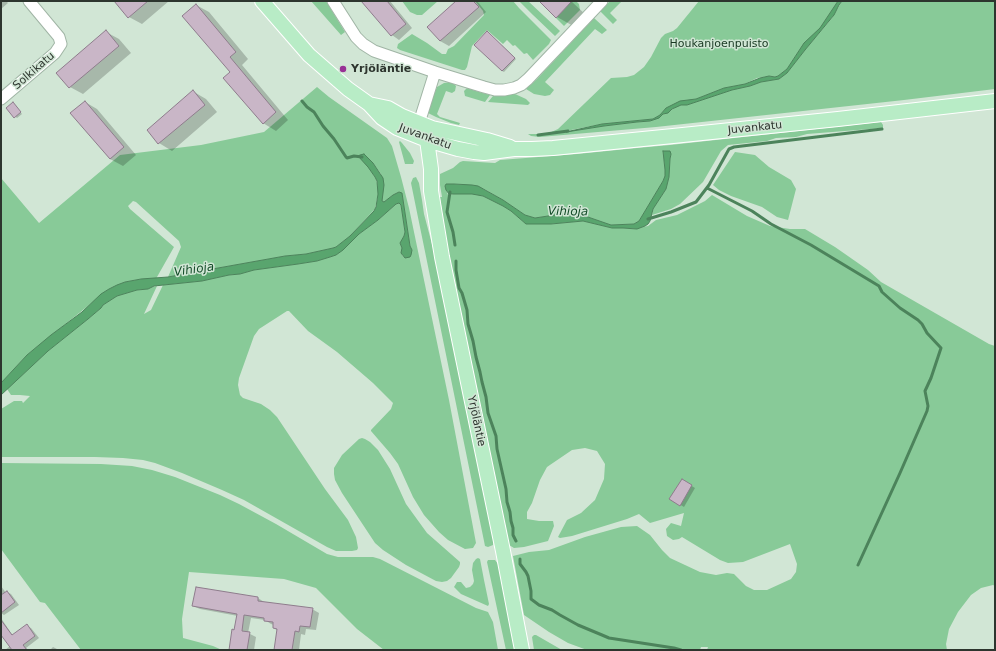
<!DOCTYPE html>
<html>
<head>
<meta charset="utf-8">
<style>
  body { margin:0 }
  #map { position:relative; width:996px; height:651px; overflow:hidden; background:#d1e6d5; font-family:"DejaVu Sans",sans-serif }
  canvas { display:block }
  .frame { position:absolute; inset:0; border:2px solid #2d352e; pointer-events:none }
</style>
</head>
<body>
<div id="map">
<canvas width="996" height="651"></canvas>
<div class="frame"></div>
</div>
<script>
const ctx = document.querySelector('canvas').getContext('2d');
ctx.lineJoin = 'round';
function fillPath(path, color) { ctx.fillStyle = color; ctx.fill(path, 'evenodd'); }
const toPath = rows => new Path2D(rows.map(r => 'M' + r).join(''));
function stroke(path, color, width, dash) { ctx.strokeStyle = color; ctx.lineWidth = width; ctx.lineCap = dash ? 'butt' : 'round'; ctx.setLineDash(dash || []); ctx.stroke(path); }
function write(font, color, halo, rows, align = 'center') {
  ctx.font = font + ' "DejaVu Sans",sans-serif'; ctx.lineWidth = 3; ctx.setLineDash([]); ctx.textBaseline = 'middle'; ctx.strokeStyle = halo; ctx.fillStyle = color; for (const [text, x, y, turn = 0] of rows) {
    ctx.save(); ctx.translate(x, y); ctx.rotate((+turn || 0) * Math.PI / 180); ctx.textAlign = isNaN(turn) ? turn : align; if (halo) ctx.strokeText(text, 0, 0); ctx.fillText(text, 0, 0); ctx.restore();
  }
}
const green = toPath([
  [311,1,326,1,345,32,341,35],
  [402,1,438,1,422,15,417,15,410,12],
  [475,1,513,1,519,8,551,40,549,44,533,60,527,53,524,54,515,45,513,46,507,40,503,44,487,30,472,46,467,67,465,70,462,70,400,50,397,48,398,44,412,34,427,43,442,54,446,54,448,49,454,46,484,15,483,11],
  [519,1,528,1,560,31,555,36,533,15],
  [565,1,576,1,579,4,580,10,564,26,556,18,568,5],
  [610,1,622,1,610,13,617,20,613,24,600,11],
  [699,1,838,1,820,28,800,49,787,69,778,76,775,77,771,76,757,78,745,84,724,88,696,99,677,103,666,108,660,115,653,119,602,124,566,131,566,132,604,126,637,122,650,121,660,117,663,114,669,112,675,107,681,105,687,105,732,90,750,86,761,82,779,79,787,73,805,50,832,18,842,1,995,1,995,89,904,100,656,127,540,137,531,136,528,134,547,134,558,129,611,78,627,77,634,75,644,67,651,57,661,38,665,34,673,31,677,28],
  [594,18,607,30,602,34,595,29,545,82,554,90,550,95,545,96,534,94,526,89,537,79],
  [452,82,456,86,455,91,452,93,446,91,437,114,440,117,460,123,459,125,451,123,436,117,428,113,432,99,437,87,444,83],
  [317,87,329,97,387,138,392,146,401,177,409,208,449,400,476,543,473,548,465,549,448,540,439,532,424,515,413,497,398,464,390,453,371,431,371,430,391,409,393,403,373,383,337,352,308,331,289,311,287,311,259,329,254,336,239,378,238,385,240,395,243,398,261,404,270,410,277,417,325,489,348,520,356,537,358,548,357,550,352,551,336,551,327,547,244,500,222,490,182,473,155,463,143,460,123,458,95,457,1,457,1,409,14,401,22,401,23,403,30,396,20,395,11,395,7,389,48,351,88,319,101,308,103,305,117,296,137,290,148,289,152,287,157,286,144,314,151,310,163,285,202,281,229,275,240,274,254,270,298,264,317,261,330,257,336,255,359,234,378,220,396,204,399,203,401,205,405,232,404,236,400,243,402,248,402,255,405,258,412,250,410,246,402,193,399,192,393,195,384,202,382,201,381,174,373,163,366,156,359,157,361,158,368,166,376,179,378,187,378,194,375,209,350,236,336,247,333,248,306,254,285,256,168,277,181,247,179,241,136,202,133,201,128,206,130,209,174,247,157,277,156,279,141,279,125,282,109,289,27,355,1,383,1,178,39,223,120,155,201,145,264,132],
  [467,88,476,91,490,95,485,102,465,96,464,91],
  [511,94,515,94,526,99,530,103,528,105,488,102,493,96,505,96],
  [881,122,883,125,883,128,807,134,796,137,776,138,767,141,728,145,721,151,703,182,680,204,671,209,652,215,653,209,666,189,669,177,670,159,671,156,670,151,663,151,665,170,665,177,663,181,639,221,634,224,611,225,585,216,561,214,535,218,525,215,503,200,484,189,459,184,446,184,445,186,448,195,454,194,477,194,483,196,503,206,511,211,526,224,551,224,583,221,612,228,623,228,632,229,648,226,656,220,677,215,705,201,712,195,747,216,770,226,790,229,805,229,835,247,868,270,881,282,989,344,995,346,995,586,993,585,981,588,971,595,958,612,949,629,946,644,947,650,707,650,708,647,701,647,700,650,587,650,568,643,549,632,524,615,513,556,529,552,549,550,585,537,621,527,637,526,650,535,662,550,670,558,700,572,716,575,727,573,734,574,746,586,754,590,767,590,791,579,796,572,797,564,790,544,743,562,728,563,720,560,682,537,679,539,673,540,667,536,666,529,671,523,681,526,684,513,650,523,639,514,627,519,572,536,560,538,558,537,567,520,581,513,595,500,604,479,605,464,597,451,585,448,572,450,547,467,540,480,532,503,527,512,527,519,539,521,553,521,554,526,548,541,524,547,514,548,509,545,447,251,440,197,442,197,440,185,440,174,453,168,460,162,463,161,495,163,500,160,577,154,637,148,670,145],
  [400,141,402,143,410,153,414,161,413,164,405,164,399,142],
  [735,152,755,155,769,167,791,180,796,189,788,220,777,217,762,207,731,196,719,190,713,185],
  [416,177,419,183,422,200,424,214,433,248,435,252,494,539,493,545,488,547,485,546,484,541,411,183,413,178],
  [362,438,365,439,370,442,378,450,390,469,406,504,427,533,460,562,460,564,459,567,451,578,447,581,442,582,436,581,406,565,383,550,375,543,342,493,335,480,334,474,334,468,342,455,359,439],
  [1,463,101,464,132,466,152,470,175,477,220,495,239,504,276,524,327,554,338,557,373,557,380,559,476,608,488,612,493,622,498,650,384,650,357,629,316,588,284,579,189,572,182,619,183,638,213,646,222,650,81,650,45,603,40,602,1,549],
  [478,558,480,559,484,580,489,604,488,606,461,594,454,587,457,582,461,582,466,588,470,587,473,584,474,581,472,570,473,563,476,559],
  [488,560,495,560,498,564,515,650,506,650,487,562],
  [534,635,536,635,562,650,534,650,532,637]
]);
const water = toPath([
  [838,1,842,1,839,5,834,15,805,50,787,73,779,79,761,82,750,86,732,90,687,105,681,105,672,109,668,113,663,114,659,118,650,121,637,122,604,126,566,132,602,124,653,119,660,115,666,108,680,101,696,99,724,88,745,84,760,78,769,76,775,77,778,76,787,69,804,43,820,28,838,1],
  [663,151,670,151,671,154,670,159,669,177,666,189,653,209,650,221,648,224,645,226,637,229,623,228,612,228,583,221,551,224,526,224,511,211,503,206,483,196,472,194,449,194,446,190,445,186,446,184,454,184,472,185,478,186,503,200,525,215,535,218,561,214,585,216,611,225,634,224,639,221,663,181,665,176,665,170,663,151],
  [364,154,373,163,383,178,384,185,382,201,384,202,393,195,399,192,402,193,410,246,412,250,411,255,410,257,405,258,401,253,402,248,400,243,404,236,405,232,401,205,399,203,396,204,378,220,359,234,343,250,336,255,330,257,317,261,298,264,254,270,240,274,229,275,202,281,154,286,148,289,137,290,117,296,103,305,101,308,88,319,48,351,1,395,1,383,27,355,51,335,82,312,101,294,109,289,117,285,125,282,141,279,168,277,285,256,306,254,333,248,336,247,350,236,374,211,376,207,378,194,377,181,375,177,368,167,358,156,360,155,364,154]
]);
const shadow = toPath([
  [1,1,6,1,8,3,1,9],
  [119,1,169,1,142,24,129,17],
  [362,1,390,1,412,28,399,40,392,35],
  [458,1,477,1,486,12,449,46,440,41],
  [540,1,571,1,586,15,575,27,557,17],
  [196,5,209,12,248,59,242,65,288,120,276,131,263,123,231,72],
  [106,32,119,39,131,53,83,94,70,87],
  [489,33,516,59,504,72,502,71],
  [194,92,206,99,217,112,172,151,159,143,148,130],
  [85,102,97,109,136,155,123,166,110,159,72,113],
  [14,104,22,114,17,118,7,108],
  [682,480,695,488,684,507,671,499],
  [1,586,6,593,7,592,11,594,19,605,4,615,1,613],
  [258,598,264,602,312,609,319,613,316,630,306,629,305,635,301,634,299,650,275,650,277,630,274,628,274,625,271,624,265,620,251,618,248,633,256,637,254,650,230,650,238,616,200,609,193,606],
  [1,618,13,636,27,626,31,628,39,638,26,648,28,650,5,650,10,646,1,634],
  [53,647,57,649,58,650,50,650]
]);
const stream = toPath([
  [302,101,307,107,314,112,323,126,334,139,346,157,347,158,354,156,362,157],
  [538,135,568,131],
  [707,188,752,211,771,224,811,245,879,286,882,292,900,308,918,320,922,324,927,333,941,348,931,378,925,391,928,406,927,411,900,473,858,565],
  [450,192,447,212,453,232,455,245],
  [648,219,671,212,696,202,709,185,729,149,734,147,882,129],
  [456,261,456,270,459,288,462,293,467,310,468,324,473,341,476,357,480,372,482,382,486,397,488,413,496,436,497,449,506,489,507,502,510,512,511,521,513,528,513,535,516,541],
  [520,559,520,564,526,572,528,576,531,591,531,599,539,605,552,610,560,615,578,625,602,635,609,638,674,648,681,650]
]);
const building = toPath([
  [114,1,148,1,128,18,114,1],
  [361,1,387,1,406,24,391,36,361,1],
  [456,1,473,1,479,7,440,41,427,27,456,1],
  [539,1,572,1,556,18,539,1],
  [196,4,236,52,230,57,276,112,263,124,223,78,230,72,182,16,196,4],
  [106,30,119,46,69,88,56,73,106,30],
  [487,31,515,58,502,71,474,45,487,31],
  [193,90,205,105,158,144,147,130,193,90],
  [85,101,124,147,110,159,70,113,85,101],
  [13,102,21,112,14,118,6,108,13,102],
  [682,479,692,485,680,506,669,499,682,479],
  [196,587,258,597,258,601,313,608,310,627,300,626,299,632,295,631,292,650,274,650,277,629,273,628,273,622,264,621,264,618,244,615,242,631,250,632,247,650,229,650,232,629,234,630,237,614,192,606,196,587],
  [7,591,15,602,1,613,1,595,7,591],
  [1,620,12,635,27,624,35,636,23,645,27,650,12,650,1,635,1,620]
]);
const minor = toPath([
  [333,1,356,37,363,44,374,51,435,72,484,87,495,90,504,90,514,88,521,85,528,79,602,1],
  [1,99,55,53,61,44,59,37,29,1],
  [419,123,435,72]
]);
const major = toPath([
  [262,1,309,55,348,89,369,104,382,118,397,128,427,140,458,149,474,152,484,153,514,149,532,149,553,148,673,136,838,119,995,101],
  [369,104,388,108,402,116,432,128,487,140,510,147],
  [419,123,427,140,431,169,431,191,442,257,503,551,522,650]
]);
const markers = [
  [343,69,4,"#983195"]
];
const parkNames = [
  ["Houkanjoenpuisto",719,44]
];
const poiNames = [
  ["Yrjöläntie",351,69]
];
const streetNames = [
  ["Solkikatu",34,71,-41],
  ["Juvankatu",755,128,-6],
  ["Juvankatu",425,137,20],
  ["Yrjöläntie",476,421,78]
];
const waterNames = [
  ["Vihioja",568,212,1],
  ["Vihioja",194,270,-8]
];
fillPath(green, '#88ca98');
fillPath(water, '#59a56e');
stroke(water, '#4c835b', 1);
fillPath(shadow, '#0003');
stroke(stream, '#4c835b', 3);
fillPath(building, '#c9b6c7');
stroke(building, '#8e7c8c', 1);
stroke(minor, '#a0b5a5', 13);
stroke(major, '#fff', 16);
stroke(minor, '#fff', 11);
stroke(major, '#b8ecc6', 14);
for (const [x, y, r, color] of markers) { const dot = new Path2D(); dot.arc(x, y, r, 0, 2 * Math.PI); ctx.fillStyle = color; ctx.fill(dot); stroke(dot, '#d1e6d5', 1.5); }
write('11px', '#173821', '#d1e6d5', parkNames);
write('bold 11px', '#2d352e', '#d1e6d5', poiNames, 'left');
write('11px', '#2d352e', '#d1e6d5', streetNames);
write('italic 12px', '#134c28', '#d1e6d5', waterNames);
</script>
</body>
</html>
